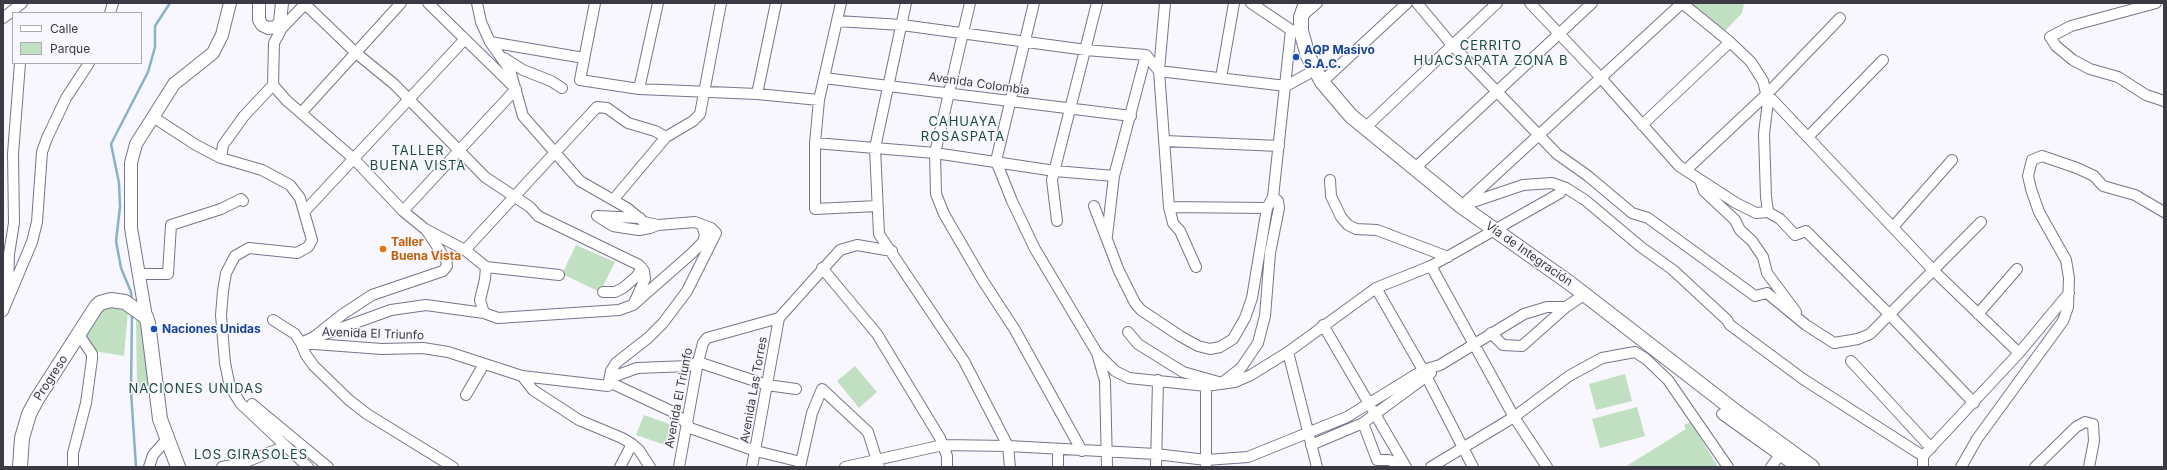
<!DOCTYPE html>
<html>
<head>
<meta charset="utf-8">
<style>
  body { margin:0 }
  #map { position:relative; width:2167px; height:470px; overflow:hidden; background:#f8f7fd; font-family:Inter,sans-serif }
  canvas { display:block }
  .frame { position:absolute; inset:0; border:4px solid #3b3944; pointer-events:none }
  .legend { position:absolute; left:12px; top:12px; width:130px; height:52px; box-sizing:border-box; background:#f8f7fd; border:1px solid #acabb3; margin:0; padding:5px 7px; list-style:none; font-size:12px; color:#3b3944 }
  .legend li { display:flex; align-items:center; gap:8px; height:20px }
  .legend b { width:20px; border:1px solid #acabb3 }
</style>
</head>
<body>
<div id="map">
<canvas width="2167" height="470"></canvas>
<div class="frame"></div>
<ul class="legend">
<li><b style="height:5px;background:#fff"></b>Calle</li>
<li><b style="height:11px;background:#c1e0c1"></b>Parque</li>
</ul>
</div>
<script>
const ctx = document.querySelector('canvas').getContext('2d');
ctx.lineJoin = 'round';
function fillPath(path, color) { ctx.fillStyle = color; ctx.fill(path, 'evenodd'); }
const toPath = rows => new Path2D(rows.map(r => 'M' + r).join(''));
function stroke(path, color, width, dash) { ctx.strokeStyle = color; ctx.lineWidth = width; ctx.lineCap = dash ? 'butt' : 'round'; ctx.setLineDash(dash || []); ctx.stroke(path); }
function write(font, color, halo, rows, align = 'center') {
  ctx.font = font + ' Inter,sans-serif'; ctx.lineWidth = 3; ctx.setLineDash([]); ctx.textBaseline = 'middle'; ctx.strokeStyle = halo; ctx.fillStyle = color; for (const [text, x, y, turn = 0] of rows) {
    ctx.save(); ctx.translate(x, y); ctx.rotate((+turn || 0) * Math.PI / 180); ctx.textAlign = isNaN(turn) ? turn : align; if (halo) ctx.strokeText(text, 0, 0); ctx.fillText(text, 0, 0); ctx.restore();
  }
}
const green = toPath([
  [1690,3,1744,3,1742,13,1724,32],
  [576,245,615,262,600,292,562,274],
  [112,307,128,312,124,356,94,351,83,336,99,309],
  [136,318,142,326,149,386,137,388],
  [855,366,877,392,859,408,837,381],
  [1625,374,1632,401,1596,410,1589,384],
  [1637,407,1645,436,1600,448,1592,419],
  [644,415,675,426,668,446,636,435],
  [1691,422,1718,467,1625,467,1686,429,1684,425]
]);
const stream = toPath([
  [132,301,131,292,121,268,116,241,120,207,119,183,111,144,148,72,155,47,155,26,170,3],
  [132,312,131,391,136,467]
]);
const minor = toPath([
  [306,3,282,28,274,43,273,85,286,100,354,159,403,211,425,229,465,250,486,267,559,275],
  [595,3,580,80,639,89,757,94,819,100],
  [841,3,819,100,815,143,815,209,877,206],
  [906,3,875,148,879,234,964,361,1008,446,1010,467],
  [970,3,935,153,936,194,944,214,983,281,1015,330,1082,451],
  [1034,3,996,161,1012,201,1035,249,1097,353,1105,381,1107,467],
  [1165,3,1159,71,1169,207,1173,223,1180,231,1196,267],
  [1251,3,1291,30,1297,31],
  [1417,3,1452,45,1557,154,1588,176,1632,213,1648,218,1659,226,1755,296,1767,293,1806,325,1834,343,1858,339,1870,334,1981,222],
  [1530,3,1601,78,1679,166,1736,203,1756,213,1768,212,1780,219,1795,235,1806,231,1890,315,1974,403],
  [1682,3,1730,42,1751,62,1763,81,1768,101,1764,134,1766,197,1768,212],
  [2156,3,2071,26,2050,37,2056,46,2073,60,2090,69,2118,77,2146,95,2164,101],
  [305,4,356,53,394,84,485,177,530,207,538,216,639,265,644,271,645,279,633,305],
  [110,13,113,3],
  [1302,16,1317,3],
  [3,18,22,3],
  [837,21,902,25,1086,50,1146,55,1159,71,1286,86,1315,70],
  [490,42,584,58],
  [504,58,523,70,551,81,562,88],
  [824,78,1131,116],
  [1221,78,1234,3],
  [1322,82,1407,3],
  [639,89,658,3],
  [757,94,776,3],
  [1767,94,1934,271,2019,353],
  [301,113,401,3],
  [153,117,196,145,221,158,262,170,290,185,300,198,312,240,308,247,297,253,249,248,235,256,226,273,223,291,221,315,225,363,230,387,241,404,308,467],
  [1642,125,1730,42],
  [1365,128,1497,3],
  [1808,137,1883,60],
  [1165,141,1279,146],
  [815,143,935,153,1055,171,1114,176],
  [221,158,223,145,244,116,273,85],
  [1414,169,1592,3],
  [1686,170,1767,94,1840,18],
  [1330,180,1331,196,1341,217,1348,225,1356,229,1377,230,1448,257],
  [1700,180,1704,191,1735,220,1740,230,1752,241,1763,257,1767,273,1796,312],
  [613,200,666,137,693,121,700,114,721,3],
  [1466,202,1682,3],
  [1094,206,1119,271,1135,303,1141,310,1180,336,1198,346,1210,349,1220,347,1233,339,1245,318,1252,298,1267,208,1273,197,1291,30],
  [1461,206,1523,185,1552,183,1566,188,1585,200,1641,247,1673,270,1727,320,1730,325,1803,379,1923,456],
  [1169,207,1267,208],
  [403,211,516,89,428,3],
  [304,212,465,39],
  [597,216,613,226,625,228,639,230,650,228,658,225],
  [597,216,640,218],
  [1057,221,1052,180,1097,3],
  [1893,227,1952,160],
  [427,231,446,260,447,266,443,271,372,295,343,314,314,337,301,343,306,355,314,366,349,400,367,414,453,467],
  [1107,236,1114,176,1146,55],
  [465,250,597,107,607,108,628,123,655,131,666,137],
  [1431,266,1514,417,1547,467],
  [486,267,485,279,480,300,484,313,498,318,619,310,633,305,691,254,703,242,705,235,702,225],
  [822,268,877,334,940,438,947,456,947,467],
  [139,274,168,274,171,225,221,209,241,199,243,201],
  [1376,288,1423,370,1473,467],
  [603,292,615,292,623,288,636,277,642,268],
  [8,293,9,254,14,223,13,154,20,63],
  [3,311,32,242,37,222,42,152,47,138,66,98,89,63],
  [1978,314,2017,269],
  [273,320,295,334,301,343,382,349,423,348,448,352,522,376,608,386,611,371,616,363,648,338,663,323,687,291,716,233,711,228,695,222,658,225,644,222,627,208,580,181,523,116,510,70,490,42,481,22,477,3],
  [1323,325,1406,467],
  [1128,332,1138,344,1183,372,1222,383,1241,368,1258,343,1265,316,1270,253,1279,208,1278,201,1273,197],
  [1491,333,1503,345,1522,346,1566,307],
  [322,335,391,310,426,305,484,313],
  [1288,352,1317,467],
  [1097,353,1115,371,1129,378,1206,386,1235,382,1251,375,1288,352,1376,288,1431,266,1560,193],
  [1851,361,1931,448],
  [522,376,533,390,579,420,622,438,632,444,639,450,650,467],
  [610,378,637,368,689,366,698,362,767,385,796,389],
  [609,382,671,411,688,424],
  [466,395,484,364],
  [252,404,328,467],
  [1722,414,1796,467],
  [1363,423,1377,460,1389,460,1405,466],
  [687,427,756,451,801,462],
  [1311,445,1363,423,1431,373],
  [73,467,73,453,86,403,92,359,92,354,79,335],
  [149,467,153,455,167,439],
  [222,467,243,463,286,446],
  [620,467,632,444],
  [679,467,698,362,703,343,707,338,779,318,840,250,857,245,892,251],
  [752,467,779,318],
  [800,467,812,413,822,389,868,432,879,467],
  [845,467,943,445,1008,446,1156,454,1206,460,1248,457,1347,417,1423,370,1440,365,1524,314,1547,307,1566,307,1585,294],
  [1058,467,1058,449],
  [1156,467,1158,380],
  [1206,467,1206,386],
  [1431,467,1514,417,1569,376,1602,358,1635,352,1646,359,1668,380,1728,467],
  [1771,467,1780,455],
  [1923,467,1923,456,2019,353,2069,293],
  [1961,467,1977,439,2063,321,2068,307,2069,278,2066,260,2039,212,2031,189,2028,176,2032,160,2042,156,2077,168,2094,176,2103,186,2135,195,2164,212],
  [2035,467,2076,427,2085,422,2093,424,2094,441,2089,467]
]);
const tertiary = toPath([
  [259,3,259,20,262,25,268,28,276,27,280,22,282,3],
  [146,317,131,228,131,163,136,144,174,84,213,53,222,35,230,3]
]);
const secondary = toPath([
  [1306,3,1301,17,1301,31,1308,56,1322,82,1351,116,1461,206,1571,284,1739,414,1812,467],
  [20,467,22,438,29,414,37,399,96,307,100,303,111,300,125,302,146,317,148,323,160,419,178,467]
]);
const markers = [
  [1296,57,4,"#1a4fb4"],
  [383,249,4,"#e8710a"],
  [154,329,4,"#1a4fb4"]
];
const transitNames = [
  ["AQP Masivo",1304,50],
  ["S.A.C.",1304,64],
  ["Naciones Unidas",162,329]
];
const streetNames = [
  ["Avenida Colombia",979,84,8],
  ["Vía de Integración",1529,254,35],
  ["Avenida El Triunfo",373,334,2],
  ["Progreso",51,378,-57],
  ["Avenida Las Torres",754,390,-80],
  ["Avenida El Triunfo",679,398,-79]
];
const foodNames = [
  ["Taller",391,242],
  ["Buena Vista",391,256]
];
const neighbourhoodNames = [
  ["CERRITO",1491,46],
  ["HUACSAPATA ZONA B",1491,61],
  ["CAHUAYA",963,122],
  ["ROSASPATA",963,137],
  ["TALLER",418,151],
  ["BUENA VISTA",418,166],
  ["NACIONES UNIDAS",196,389],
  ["LOS GIRASOLES",251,455]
];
fillPath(green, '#c1e0c1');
stroke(stream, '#89b2c8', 2.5);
stroke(minor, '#79748d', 12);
stroke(tertiary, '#79748d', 14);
stroke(secondary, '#79748d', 16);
stroke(minor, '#fff', 10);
stroke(tertiary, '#fff', 12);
stroke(secondary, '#fff', 14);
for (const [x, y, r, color] of markers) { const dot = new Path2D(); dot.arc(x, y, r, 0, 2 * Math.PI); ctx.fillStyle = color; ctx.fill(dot); stroke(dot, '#f8f7fd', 1.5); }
write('bold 12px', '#164399', '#f8f7fd', transitNames, 'left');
write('12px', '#3b3944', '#f8f7fd', streetNames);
write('bold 12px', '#c56008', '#f8f7fd', foodNames, 'left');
ctx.letterSpacing = '1px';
write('13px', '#1b4d3d', '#f8f7fd', neighbourhoodNames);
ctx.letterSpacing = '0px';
</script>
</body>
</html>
